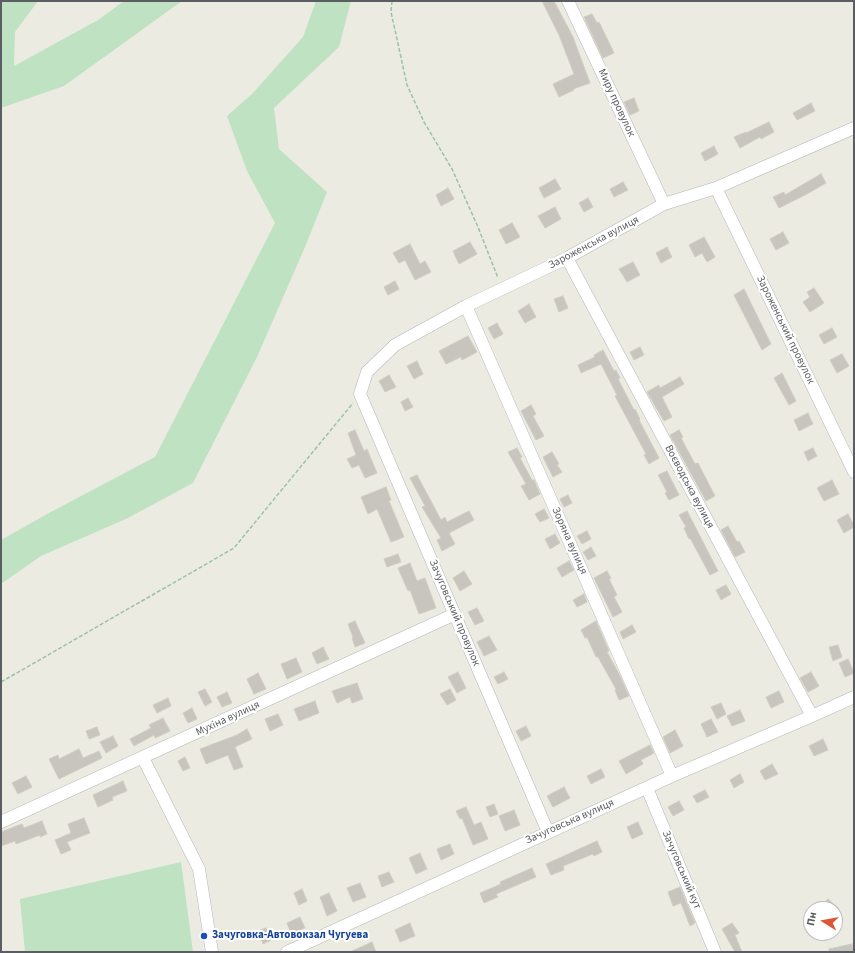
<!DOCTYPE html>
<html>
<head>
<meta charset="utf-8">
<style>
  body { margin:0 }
  #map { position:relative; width:855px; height:953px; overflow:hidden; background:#ecebe2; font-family:"Source Sans 3",sans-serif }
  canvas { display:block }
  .frame { position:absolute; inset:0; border:2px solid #5a5d62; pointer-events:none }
  .north { position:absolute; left:803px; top:901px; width:40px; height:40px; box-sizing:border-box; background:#fff; border:1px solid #bdbec0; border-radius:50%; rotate:281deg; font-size:11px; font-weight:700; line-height:16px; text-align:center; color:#5a5d62 }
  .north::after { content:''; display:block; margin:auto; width:14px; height:18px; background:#dd5636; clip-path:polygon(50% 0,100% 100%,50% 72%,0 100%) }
</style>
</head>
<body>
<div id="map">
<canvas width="855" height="953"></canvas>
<div class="frame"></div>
<div class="north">Пн</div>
</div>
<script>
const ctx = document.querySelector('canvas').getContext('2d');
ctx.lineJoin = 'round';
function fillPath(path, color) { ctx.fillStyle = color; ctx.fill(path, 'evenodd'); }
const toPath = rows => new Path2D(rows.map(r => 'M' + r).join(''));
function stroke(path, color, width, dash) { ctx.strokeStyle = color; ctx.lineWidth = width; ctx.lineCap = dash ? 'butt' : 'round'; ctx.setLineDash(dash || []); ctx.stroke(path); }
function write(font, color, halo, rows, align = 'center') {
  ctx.font = font + ' "Source Sans 3",sans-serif'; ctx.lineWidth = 4; ctx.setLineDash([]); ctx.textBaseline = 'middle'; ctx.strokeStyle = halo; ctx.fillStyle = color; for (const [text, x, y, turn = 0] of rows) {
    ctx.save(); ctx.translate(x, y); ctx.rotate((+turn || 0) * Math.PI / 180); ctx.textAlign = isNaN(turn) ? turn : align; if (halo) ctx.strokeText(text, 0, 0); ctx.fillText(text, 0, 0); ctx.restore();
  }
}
const green = toPath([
  [1,1,38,1,15,32,14,66,98,20,124,1,182,1,64,86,1,108],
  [316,1,351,1,339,47,274,108,279,149,327,192,305,247,257,357,193,483,128,518,41,556,1,584,1,540,49,513,155,457,275,223,247,171,227,116,252,94,303,37],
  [181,862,193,952,25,952,20,899]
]);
const building = toPath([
  [542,1,554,1,573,37,590,83,573,89,574,90,559,97,553,84,574,74,559,35,542,1],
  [592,14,597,23,599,22,614,53,603,58,584,17,592,14],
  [634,98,639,111,630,115,624,102,634,98],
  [811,103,815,111,797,120,793,113,811,103],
  [769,122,774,132,761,139,760,137,740,148,734,137,746,132,746,133,769,122],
  [714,146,718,154,705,161,701,153,714,146],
  [821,174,826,183,805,195,779,208,773,197,784,192,785,195,821,174],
  [555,179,561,189,544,198,539,188,555,179],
  [623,182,628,190,614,197,610,189,623,182],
  [448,188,454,199,441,206,436,195,448,188],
  [588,198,593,207,584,212,579,203,588,198],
  [555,207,561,219,545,228,538,216,555,207],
  [512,223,520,237,506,244,499,230,512,223],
  [783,232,789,243,776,250,770,239,783,232],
  [704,237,715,257,707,262,702,253,695,257,689,245,704,237],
  [470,242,477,254,459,264,453,251,470,242],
  [410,244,420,264,425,261,431,272,415,280,405,260,399,263,393,253,410,244],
  [667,247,672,257,661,263,656,253,667,247],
  [633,262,640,275,627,282,619,269,633,262],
  [395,281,399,289,388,295,384,287,395,281],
  [814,288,824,303,810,312,803,302,810,297,807,292,814,288],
  [744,289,771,344,762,350,734,295,744,289],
  [563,296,568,308,559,312,554,299,563,296],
  [529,304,536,317,525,323,518,311,529,304],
  [497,323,503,334,494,339,488,328,497,323],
  [832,328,837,337,824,344,819,335,832,328],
  [468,336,477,352,462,360,461,357,446,364,439,351,468,336],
  [640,347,644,355,634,360,630,352,640,347],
  [603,350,614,371,616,370,620,378,618,379,634,410,635,409,640,419,639,420,659,458,649,464,644,455,646,454,615,396,617,395,601,364,581,373,578,365,595,357,594,355,603,350],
  [842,354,849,366,837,373,830,360,842,354],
  [417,361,423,374,414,379,407,366,417,361],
  [782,373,796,401,789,405,774,378,782,373],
  [389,375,396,387,385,392,379,381,389,375],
  [680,377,684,384,662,397,672,417,664,421,647,392,659,385,660,388,680,377],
  [408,398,413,407,405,411,401,402,408,398],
  [531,405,536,414,533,416,544,436,536,440,521,411,531,405],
  [808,413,813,424,799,431,794,420,808,413],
  [355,430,364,451,367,449,377,473,365,478,359,465,352,468,347,459,356,455,348,433,355,430],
  [679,430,683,437,681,438,695,464,698,463,715,496,706,501,670,435,679,430],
  [517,448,522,457,520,458,532,480,534,480,540,494,529,500,521,486,526,484,508,452,517,448],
  [813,448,817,456,808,461,804,452,813,448],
  [552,452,559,464,557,465,562,472,553,477,543,457,552,452],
  [667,471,679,495,669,500,665,493,667,492,658,475,667,471],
  [417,475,441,520,445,517,447,522,469,511,474,520,449,533,455,544,442,551,437,540,441,538,422,507,425,506,410,478,417,475],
  [832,480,839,494,824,501,817,488,832,480],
  [386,487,391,500,389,501,404,537,391,542,377,509,368,514,361,497,386,487],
  [568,495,572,503,564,507,560,499,568,495],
  [544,509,549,518,540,522,535,514,544,509],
  [687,511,718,571,710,575,690,538,689,539,684,528,686,527,679,515,687,511],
  [848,514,854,525,854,527,844,533,837,520,848,514],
  [728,526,737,542,739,541,745,552,735,557,721,530,728,526],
  [587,531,591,539,582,544,577,536,587,531],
  [555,534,560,543,550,549,545,539,555,534],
  [591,547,596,556,588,560,583,552,591,547],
  [398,554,401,562,387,567,384,559,398,554],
  [569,561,574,570,562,577,557,568,569,561],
  [410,563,417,581,425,578,436,608,419,614,410,590,408,591,398,568,410,563],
  [464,571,472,584,460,591,453,578,464,571],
  [607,571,611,578,609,579,617,595,614,597,622,612,613,617,594,578,607,571],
  [726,585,731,594,721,600,716,590,726,585],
  [584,594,587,602,577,607,573,600,584,594],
  [477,608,484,621,475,625,468,612,477,608],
  [355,621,365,643,355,647,352,638,353,637,348,624,355,621],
  [596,621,609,651,607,652,619,674,629,696,619,700,615,690,616,689,598,657,596,657,587,637,585,638,581,630,596,621],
  [632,625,636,632,623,639,620,632,632,625],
  [489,636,497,650,484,656,477,642,489,636],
  [838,645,842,657,833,661,829,647,838,645],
  [323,647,329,659,317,664,312,653,323,647],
  [296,658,302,672,287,679,281,664,296,658],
  [848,659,854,673,845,677,839,663,848,659],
  [458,672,466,688,457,693,448,677,458,672],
  [504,672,508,679,498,684,494,677,504,672],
  [811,672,819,686,808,692,800,678,811,672],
  [258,673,266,689,254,694,247,679,258,673],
  [357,683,363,699,352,703,350,697,337,703,332,691,357,683],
  [205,689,212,702,205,706,198,692,205,689],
  [450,689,456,700,447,705,440,694,450,689],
  [779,691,784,702,771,708,766,697,779,691],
  [227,692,232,703,222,707,217,697,227,692],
  [168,698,171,706,157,713,153,705,168,698],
  [315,701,319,713,299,721,294,709,315,701],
  [721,703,726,714,717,719,711,707,721,703],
  [192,708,197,719,188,723,183,713,192,708],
  [740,710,745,721,732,726,727,716,740,710],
  [278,714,283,725,270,731,265,719,278,714],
  [163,718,170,731,155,738,154,735,134,746,130,739,151,728,149,725,163,718],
  [711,719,718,732,707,737,701,724,711,719],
  [526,726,531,736,521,741,516,731,526,726],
  [97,727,100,735,89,739,86,731,97,727],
  [247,729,252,739,235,747,243,767,234,770,228,755,206,764,200,749,237,735,247,729],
  [675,730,683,746,670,753,663,737,675,730],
  [113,736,118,746,106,753,100,742,113,736],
  [823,739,828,750,814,756,809,746,823,739],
  [650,745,654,753,641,760,643,764,626,774,619,761,650,745],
  [79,749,83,758,99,751,102,758,59,779,49,759,58,755,59,759,79,749],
  [185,757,190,768,183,771,178,761,185,757],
  [772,764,778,774,765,780,760,771,772,764],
  [601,769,605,777,591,784,587,776,601,769],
  [740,774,744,782,734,788,730,780,740,774],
  [26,776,32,787,18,794,12,783,26,776],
  [123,781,127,791,112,797,113,800,98,807,93,795,123,781],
  [564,787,570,798,553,807,547,796,564,787],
  [705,790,709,797,697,803,693,796,705,790],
  [679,801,684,810,673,816,668,807,679,801],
  [494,804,498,814,490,817,486,807,494,804],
  [466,807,474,825,481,822,488,839,473,845,462,818,460,819,456,811,466,807],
  [514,810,520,825,505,831,499,816,514,810],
  [84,818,90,833,67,842,71,850,61,854,55,840,71,833,68,824,84,818],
  [42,821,47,834,40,837,40,835,16,844,15,841,1,846,1,832,22,824,24,828,42,821],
  [638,822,643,834,632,839,627,827,638,822],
  [597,841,602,852,594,856,593,854,563,866,564,870,551,875,546,864,597,841],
  [450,844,454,854,441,860,437,849,450,844],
  [420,853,427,869,416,874,409,858,420,853],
  [532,868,536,877,496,894,498,897,484,903,480,893,501,884,500,882,532,868],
  [389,872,394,882,382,887,378,876,389,872],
  [360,883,366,897,353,902,347,888,360,883],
  [680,887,695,923,690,926,681,903,673,906,668,892,680,887],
  [302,889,307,901,299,905,294,893,302,889],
  [329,893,337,911,327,916,320,897,329,893],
  [828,899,839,909,818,909,828,899],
  [300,917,305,928,291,933,287,923,300,917],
  [410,923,415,936,400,942,395,930,410,923],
  [732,923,739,933,735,935,742,952,735,952,722,929,732,923],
  [266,928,271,940,263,944,258,931,266,928],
  [372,942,376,952,350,952,372,942],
  [852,944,854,952,829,952,829,949,852,944]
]);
const path = toPath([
  [392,1,391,12,407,85,424,122,452,169,478,227,498,278],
  [1,682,234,548,353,403]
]);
const minor = toPath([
  [568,1,664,204],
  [716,188,854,472],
  [567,258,812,716],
  [466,306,672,776],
  [143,758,199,869,212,952],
  [647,788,715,952],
  [1,822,455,614],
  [548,832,360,394,367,372,395,345,466,306,567,258,664,204,716,188,854,128],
  [287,952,672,776,812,716,854,697]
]);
const markers = [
  [204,936,4,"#1a4fb4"]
];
const streetNames = [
  ["Миру провулок",616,103,65],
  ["Зароженська вулиця",594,243,-28],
  ["Зароженський провулок",785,330,64],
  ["Воєводська вулиця",689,487,62],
  ["Зоряна вулиця",569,541,66],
  ["Зачуговський провулок",454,613,67],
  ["Мухіна вулиця",228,719,-25],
  ["Зачуговська вулиця",570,822,-24],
  ["Зачуговський кут",681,870,67]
];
const transitNames = [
  ["Зачуговка-Автовокзал Чугуева",212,936]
];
fillPath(green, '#bfe2c3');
fillPath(building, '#c8c5bf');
stroke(building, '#d0cdc0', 1);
stroke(minor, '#b4b7bb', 13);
stroke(path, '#99c2a9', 1.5, [4, 2]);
stroke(minor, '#fff', 12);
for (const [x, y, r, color] of markers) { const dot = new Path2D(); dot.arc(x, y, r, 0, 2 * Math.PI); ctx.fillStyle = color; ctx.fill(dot); stroke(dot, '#fff', 1.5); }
write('11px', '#5a5d62', '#fff', streetNames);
write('bold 11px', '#164399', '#fff', transitNames, 'left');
</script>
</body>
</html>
